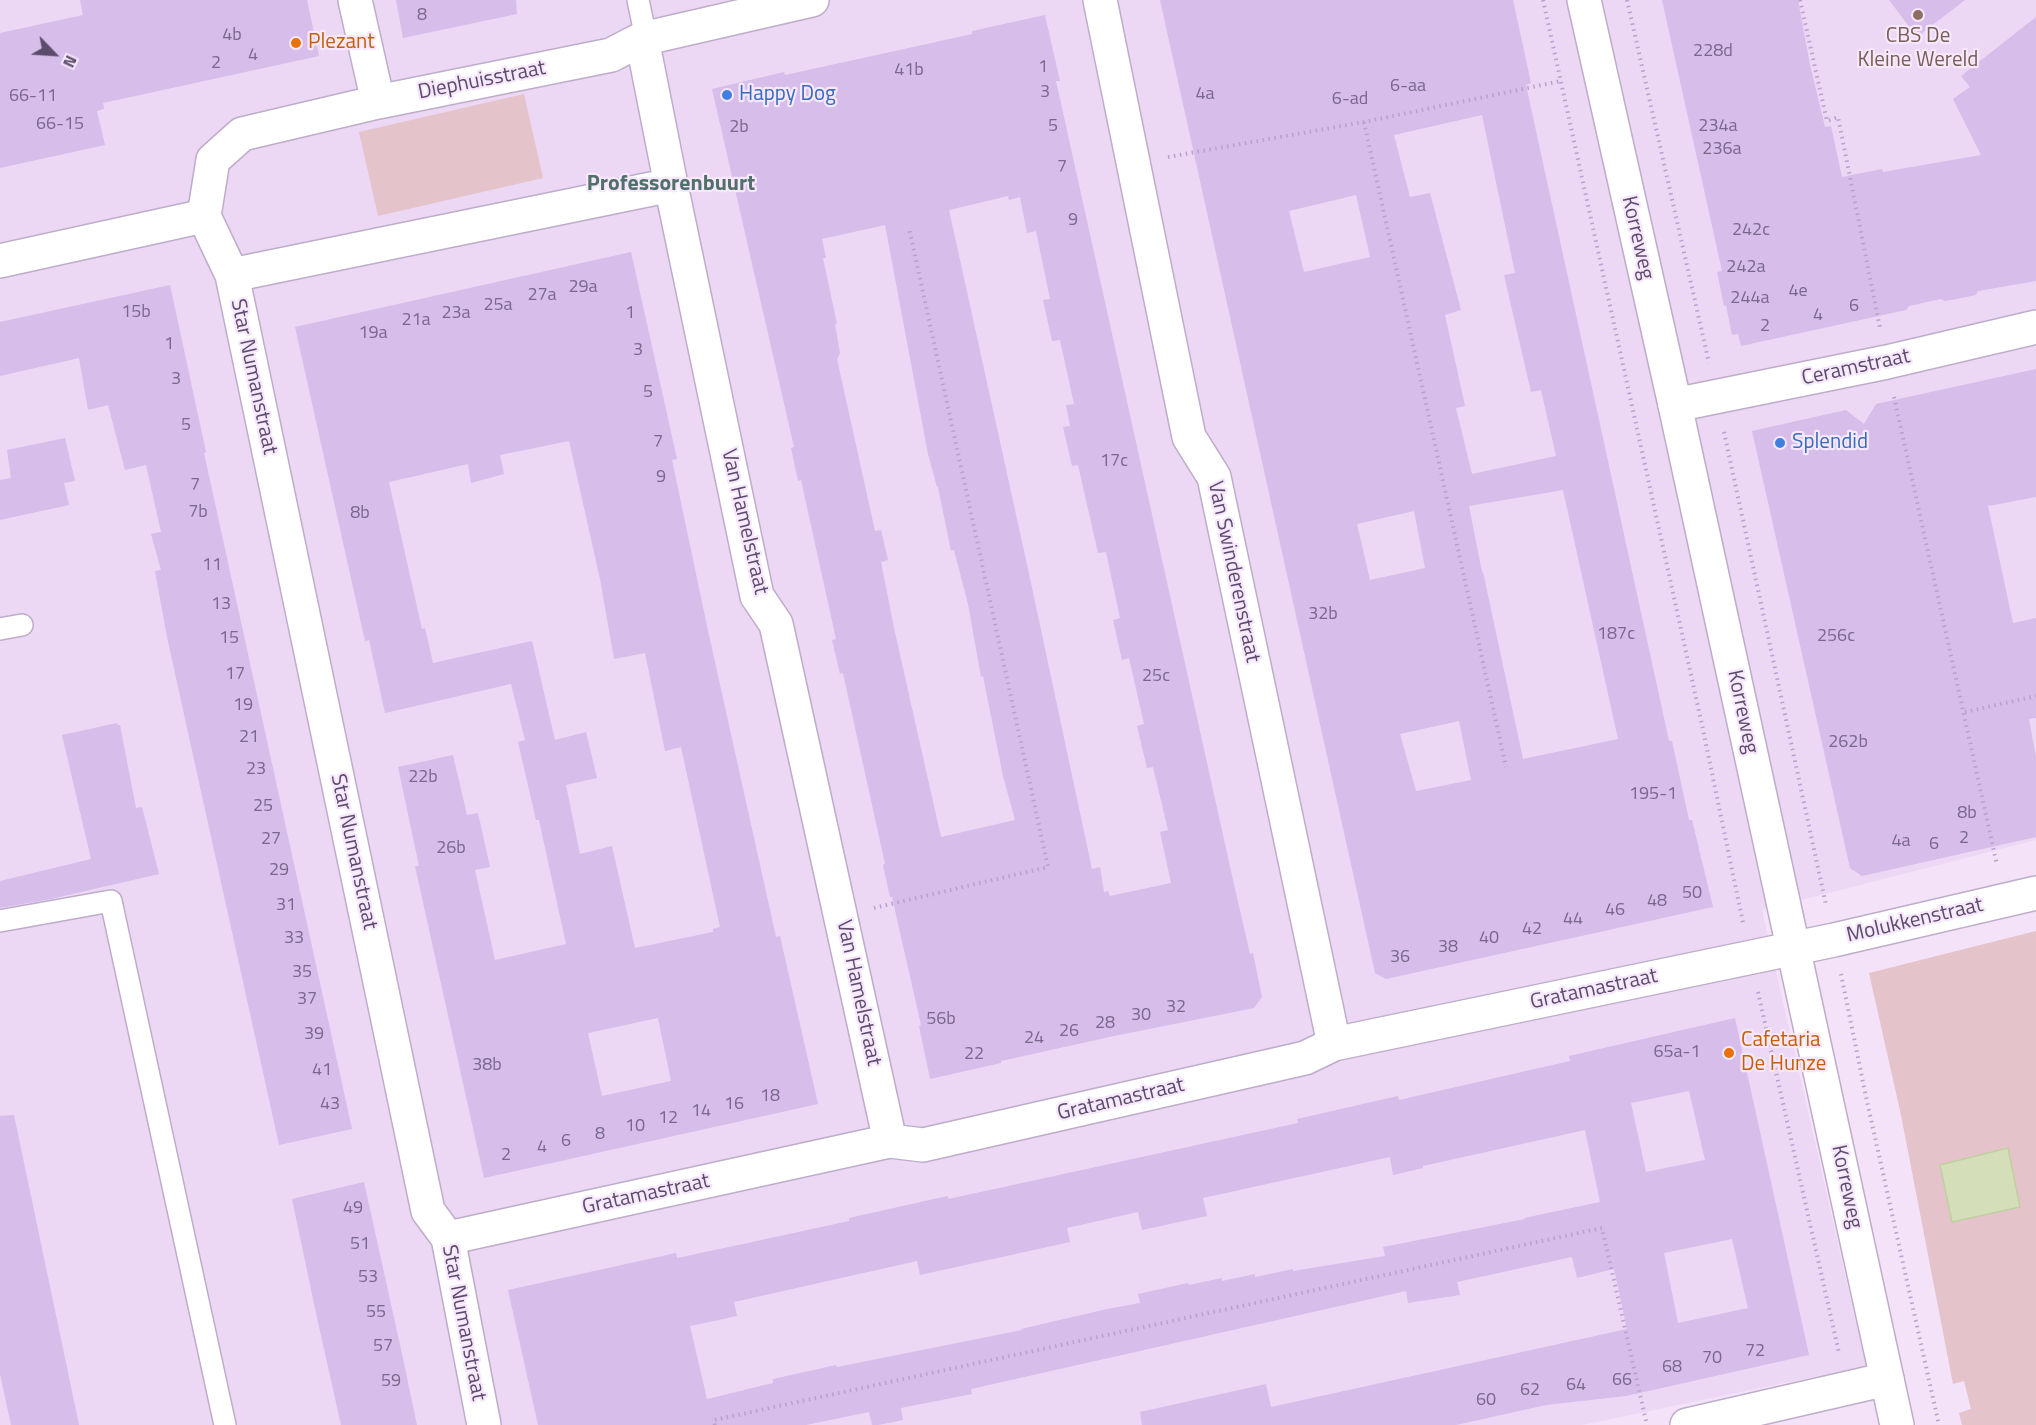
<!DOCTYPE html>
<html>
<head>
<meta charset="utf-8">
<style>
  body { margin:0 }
  #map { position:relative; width:2036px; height:1425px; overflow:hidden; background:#f3e2f8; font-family:"Titillium Web",sans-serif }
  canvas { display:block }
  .north { position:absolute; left:24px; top:24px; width:60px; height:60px; -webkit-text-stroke:4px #f7e7fc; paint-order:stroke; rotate:115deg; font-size:16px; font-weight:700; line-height:24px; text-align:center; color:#5c4c6c }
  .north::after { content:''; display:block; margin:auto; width:21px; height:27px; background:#5c4c6c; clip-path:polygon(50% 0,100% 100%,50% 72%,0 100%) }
</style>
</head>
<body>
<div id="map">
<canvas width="2036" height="1425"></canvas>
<div class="north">N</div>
</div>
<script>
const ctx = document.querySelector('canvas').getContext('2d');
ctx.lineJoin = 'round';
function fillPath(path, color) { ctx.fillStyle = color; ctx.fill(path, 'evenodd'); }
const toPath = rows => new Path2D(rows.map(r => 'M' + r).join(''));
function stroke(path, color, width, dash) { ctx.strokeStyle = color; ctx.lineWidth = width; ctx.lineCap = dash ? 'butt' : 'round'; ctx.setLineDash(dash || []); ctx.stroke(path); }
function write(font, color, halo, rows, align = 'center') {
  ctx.font = font + ' "Titillium Web",sans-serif'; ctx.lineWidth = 4.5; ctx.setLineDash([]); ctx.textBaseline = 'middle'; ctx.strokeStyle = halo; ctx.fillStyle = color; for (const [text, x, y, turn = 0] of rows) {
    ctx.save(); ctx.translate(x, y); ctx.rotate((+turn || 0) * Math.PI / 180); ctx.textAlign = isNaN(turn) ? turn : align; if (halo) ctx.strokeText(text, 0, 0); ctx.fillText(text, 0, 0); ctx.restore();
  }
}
const residential = toPath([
  [0,0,2036,0,2036,840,1762,910,1866,1366,1582,1425,0,1425]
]);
const green = toPath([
  [524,94,543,178,378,216,359,132],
  [2036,931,2036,1425,1962,1425,1959,1413,1971,1409,1964,1381,1953,1384,1901,1115,1869,973]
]);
const water = toPath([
  [2008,1148,2020,1207,1952,1222,1940,1165,2008,1148]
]);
const building = toPath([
  [80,0,307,0,319,56,103,103,104,109,97,111,105,145,0,168,0,33,83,15],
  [396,0,516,0,517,14,403,38],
  [1160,0,1513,0,1531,83,1526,85,1659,695,1669,741,1672,741,1689,820,1692,820,1713,907,1386,979,1375,973],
  [1482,115,1515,273,1504,275,1531,392,1541,390,1556,456,1472,474,1456,408,1465,406,1445,315,1461,310,1430,193,1410,197,1394,135],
  [1356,195,1370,257,1304,272,1289,211],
  [1563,490,1618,739,1523,759,1483,572,1482,572,1469,506],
  [1414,511,1425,568,1370,580,1357,524],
  [1459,721,1471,780,1416,791,1400,734],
  [1662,0,1798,0,1810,65,1825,127,1831,126,1842,177,1882,169,1883,172,1981,155,1953,99,1970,87,1961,76,2036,17,2036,281,1978,291,1976,295,1956,299,1945,301,1941,299,1909,306,1906,310,1741,346,1738,334,1732,335,1726,305,1724,306,1717,272,1722,271],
  [1889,0,1965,0,1917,37],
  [1045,15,1060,81,1056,81,1233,880,1250,954,1253,953,1262,997,1254,1008,1114,1036,1001,1061,1001,1063,930,1079,919,1026,921,1025,892,897,890,897,883,865,885,864,850,705,843,673,840,674,832,640,836,639,801,480,798,481,791,448,794,447,712,89,784,72,785,75,895,51,972,34,972,31],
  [1008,196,1009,200,1020,197,1027,233,1036,231,1050,299,1043,300,1052,341,1060,340,1074,404,1066,405,1070,426,1063,427,1072,466,1078,465,1098,553,1106,552,1120,618,1113,620,1122,660,1129,658,1144,724,1137,726,1147,768,1153,767,1168,830,1160,832,1171,883,1110,896,1108,891,1104,892,1100,867,1092,869,1028,569,949,210],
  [885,225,928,454,937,487,938,487,951,551,954,550,968,604,981,677,983,676,1003,776,1015,820,941,837,894,628,881,562,888,560,881,530,875,531,837,359,840,353,835,324,837,324,823,258,826,258,822,239],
  [631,252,677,459,672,460,707,626,776,937,780,936,818,1104,484,1178,415,866,419,866,398,767,453,755,467,815,478,813,490,867,475,870,495,960,566,944,539,820,536,820,518,742,525,740,511,684,385,713,369,640,365,641,295,327],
  [569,441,600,579,614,659,645,653,665,751,681,747,720,927,713,929,713,932,635,948,612,846,580,854,566,785,597,778,586,732,555,740,532,641,433,663,425,628,422,629,389,482,468,464,471,483,504,474,500,455],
  [658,1018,671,1081,602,1096,588,1033],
  [170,285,206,452,204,453,352,1129,279,1145,167,637,155,571,161,570,151,534,161,532,146,465,125,470,108,405,88,410,79,358,0,376,0,322],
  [2036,369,2036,497,1988,506,2013,623,2036,618,2036,718,2029,719,2036,757,2036,837,1862,876,1850,868,1752,431,1846,410,1864,424,1876,404],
  [65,438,75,481,64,483,69,505,0,520,0,480,11,478,7,450],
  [117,723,118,725,120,725,136,808,142,807,159,874,51,899,0,908,0,881,91,859,62,735],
  [1735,1018,1809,1355,1626,1396,1546,1405,1456,1425,1142,1425,1140,1412,1266,1384,1271,1407,1627,1329,1614,1269,1577,1278,1572,1257,1457,1282,1460,1295,1408,1303,1406,1291,971,1389,972,1394,901,1408,903,1420,878,1425,872,1425,869,1412,806,1425,538,1425,508,1290,676,1253,677,1258,743,1244,849,1221,849,1218,925,1201,948,1196,948,1199,990,1190,1298,1123,1297,1119,1398,1096,1399,1100,1570,1061,1569,1056],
  [1689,1091,1705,1160,1646,1172,1631,1103],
  [1585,1130,1600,1202,1524,1218,1525,1219,1383,1247,1385,1256,1293,1271,1293,1269,1255,1277,1255,1274,1222,1281,1222,1278,1189,1285,1188,1283,1138,1294,1140,1303,1107,1309,1021,1329,1022,1330,837,1367,836,1365,773,1379,773,1383,707,1399,690,1326,737,1316,734,1302,917,1261,920,1275,1070,1242,1067,1228,1138,1212,1142,1230,1207,1216,1203,1198,1390,1157,1393,1175,1423,1168,1423,1166],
  [1732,1239,1748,1308,1678,1323,1664,1253],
  [14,1115,65,1358,79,1425,11,1425,0,1374,0,1116],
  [364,1182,402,1354,417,1425,341,1425,316,1313,292,1199]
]);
const path = toPath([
  [1543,0,1702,725,1743,923],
  [1627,0,1709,363],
  [1800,0,1827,121,1838,117,1880,328],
  [1364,122,1506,767],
  [1168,157,1364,122,1561,81],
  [1894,397,1997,865],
  [1724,432,1826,905],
  [1965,712,2036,696],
  [874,908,1048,867,909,228],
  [1841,974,1866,1097,1939,1425],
  [1758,992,1839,1353],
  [715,1425,714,1420,1602,1228,1647,1425]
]);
const service = toPath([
  [638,0,646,38],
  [0,629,22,625],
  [0,921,111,901,225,1425]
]);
const minor = toPath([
  [355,0,378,102],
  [1100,0,1189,437,1214,477,1334,1044],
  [642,39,671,185,757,596,776,624,890,1141],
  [0,261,204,216],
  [232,275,671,185],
  [1675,405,1887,362,2036,327],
  [448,1238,890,1141,923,1145,1305,1058,1334,1044,1834,940,2036,893],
  [484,1425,448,1238,428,1211,232,275,204,216,213,160,242,134,378,102,611,55,642,39,812,0],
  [1687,1425,1887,1379]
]);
const tertiary = toPath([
  [1584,0,1675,405,1897,1425]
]);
const markers = [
  [1918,15,6,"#8d6e63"],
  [296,43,6,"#e8710a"],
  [727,95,6,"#3f7fe0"],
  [1780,443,6,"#3f7fe0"],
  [1729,1053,6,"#e8710a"]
];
const numberNames = [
  ["8",422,16],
  ["4b",232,36],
  ["228d",1713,52],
  ["4",253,56],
  ["2",216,64],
  ["1",1043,68],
  ["41b",909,71],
  ["6-aa",1408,87],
  ["3",1045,93],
  ["4a",1205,95],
  ["66-11",33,97],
  ["6-ad",1350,100],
  ["66-15",60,125],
  ["5",1053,127],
  ["234a",1718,127],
  ["2b",739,128],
  ["236a",1722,150],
  ["7",1062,168],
  ["9",1073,221],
  ["242c",1751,231],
  ["242a",1746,268],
  ["29a",583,288],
  ["4e",1798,292],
  ["27a",542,296],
  ["244a",1750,299],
  ["25a",498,306],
  ["6",1854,307],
  ["15b",136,313],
  ["23a",456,314],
  ["1",630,314],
  ["4",1818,316],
  ["21a",416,321],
  ["2",1765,327],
  ["19a",373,334],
  ["1",169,345],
  ["3",638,351],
  ["3",176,380],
  ["5",648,393],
  ["5",186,426],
  ["7",658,443],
  ["17c",1114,462],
  ["9",661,478],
  ["7",195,486],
  ["7b",198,513],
  ["8b",360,514],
  ["11",212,566],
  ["13",221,605],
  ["32b",1323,615],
  ["187c",1616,635],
  ["256c",1836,637],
  ["15",229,639],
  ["17",235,675],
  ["25c",1156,677],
  ["19",243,706],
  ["21",249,738],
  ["262b",1848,743],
  ["23",256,770],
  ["22b",423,778],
  ["195-1",1653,795],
  ["25",263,807],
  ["8b",1967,814],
  ["2",1964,839],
  ["27",271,840],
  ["4a",1901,842],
  ["6",1934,845],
  ["26b",451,849],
  ["29",279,871],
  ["50",1692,894],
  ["48",1657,902],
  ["31",286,906],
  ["46",1615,911],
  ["44",1573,920],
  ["42",1532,930],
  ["33",294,939],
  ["40",1489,939],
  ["38",1448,948],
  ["36",1400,958],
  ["35",302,973],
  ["37",307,1000],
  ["32",1176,1008],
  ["30",1141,1016],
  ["56b",941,1020],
  ["28",1105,1024],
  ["26",1069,1032],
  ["39",314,1035],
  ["24",1034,1039],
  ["65a-1",1677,1053],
  ["22",974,1055],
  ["38b",487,1066],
  ["41",322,1071],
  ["18",770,1097],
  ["43",330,1105],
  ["16",734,1105],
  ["14",701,1112],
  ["12",668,1119],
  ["10",635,1127],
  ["8",600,1135],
  ["6",566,1142],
  ["4",542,1148],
  ["2",506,1156],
  ["49",353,1209],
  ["51",360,1245],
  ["53",368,1278],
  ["55",376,1313],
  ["57",383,1347],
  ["72",1755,1352],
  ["70",1712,1359],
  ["68",1672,1368],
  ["66",1622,1381],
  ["59",391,1382],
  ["64",1576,1386],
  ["62",1530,1391],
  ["60",1486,1401]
];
const educationNames = [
  ["CBS De",1918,37],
  ["Kleine Wereld",1918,61]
];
const foodNames = [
  ["Plezant",308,43],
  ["Cafetaria",1741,1041],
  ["De Hunze",1741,1065]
];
const streetNames = [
  ["Diephuisstraat",482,81,-11],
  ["Korreweg",1637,238,77],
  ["Ceramstraat",1856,368,-12],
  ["Star Numanstraat",253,377,78],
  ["Van Hamelstraat",744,522,77],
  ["Van Swinderenstraat",1233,572,78],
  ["Korreweg",1742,712,78],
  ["Star Numanstraat",353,852,78],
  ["Molukkenstraat",1915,921,-13],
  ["Gratamastraat",1594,990,-12],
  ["Van Hamelstraat",858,993,78],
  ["Gratamastraat",1121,1100,-13],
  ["Korreweg",1846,1187,78],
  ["Gratamastraat",646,1195,-12],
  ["Star Numanstraat",463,1323,79]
];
const shopNames = [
  ["Happy Dog",739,95],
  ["Splendid",1792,443]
];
const neighbourhoodNames = [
  ["Professorenbuurt",671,185]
];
fillPath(residential, '#ecd7f4');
fillPath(green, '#e4c3cb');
fillPath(water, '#d4dfb9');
stroke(water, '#c1cfa1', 1.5);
fillPath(building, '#d6bdea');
stroke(service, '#beadc9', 24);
stroke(minor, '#beadc9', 36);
stroke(tertiary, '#beadc9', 36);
stroke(path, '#b9a1ce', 4, [1.5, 4.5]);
stroke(service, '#fff', 21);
stroke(minor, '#fff', 33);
stroke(tertiary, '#fff', 33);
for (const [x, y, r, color] of markers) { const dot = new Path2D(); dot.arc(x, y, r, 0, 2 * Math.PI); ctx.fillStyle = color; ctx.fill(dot); stroke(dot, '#f7e7fc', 2); }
write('18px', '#7a688c', null, numberNames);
write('21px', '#785e54', '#f7e7fc', educationNames);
write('21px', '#c56008', '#f7e7fc', foodNames, 'left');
write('21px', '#5c4c6c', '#f7e7fc', streetNames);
write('21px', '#366cbe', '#f7e7fc', shopNames, 'left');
write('bold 22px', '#52706a', '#f7e7fc', neighbourhoodNames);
</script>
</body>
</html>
